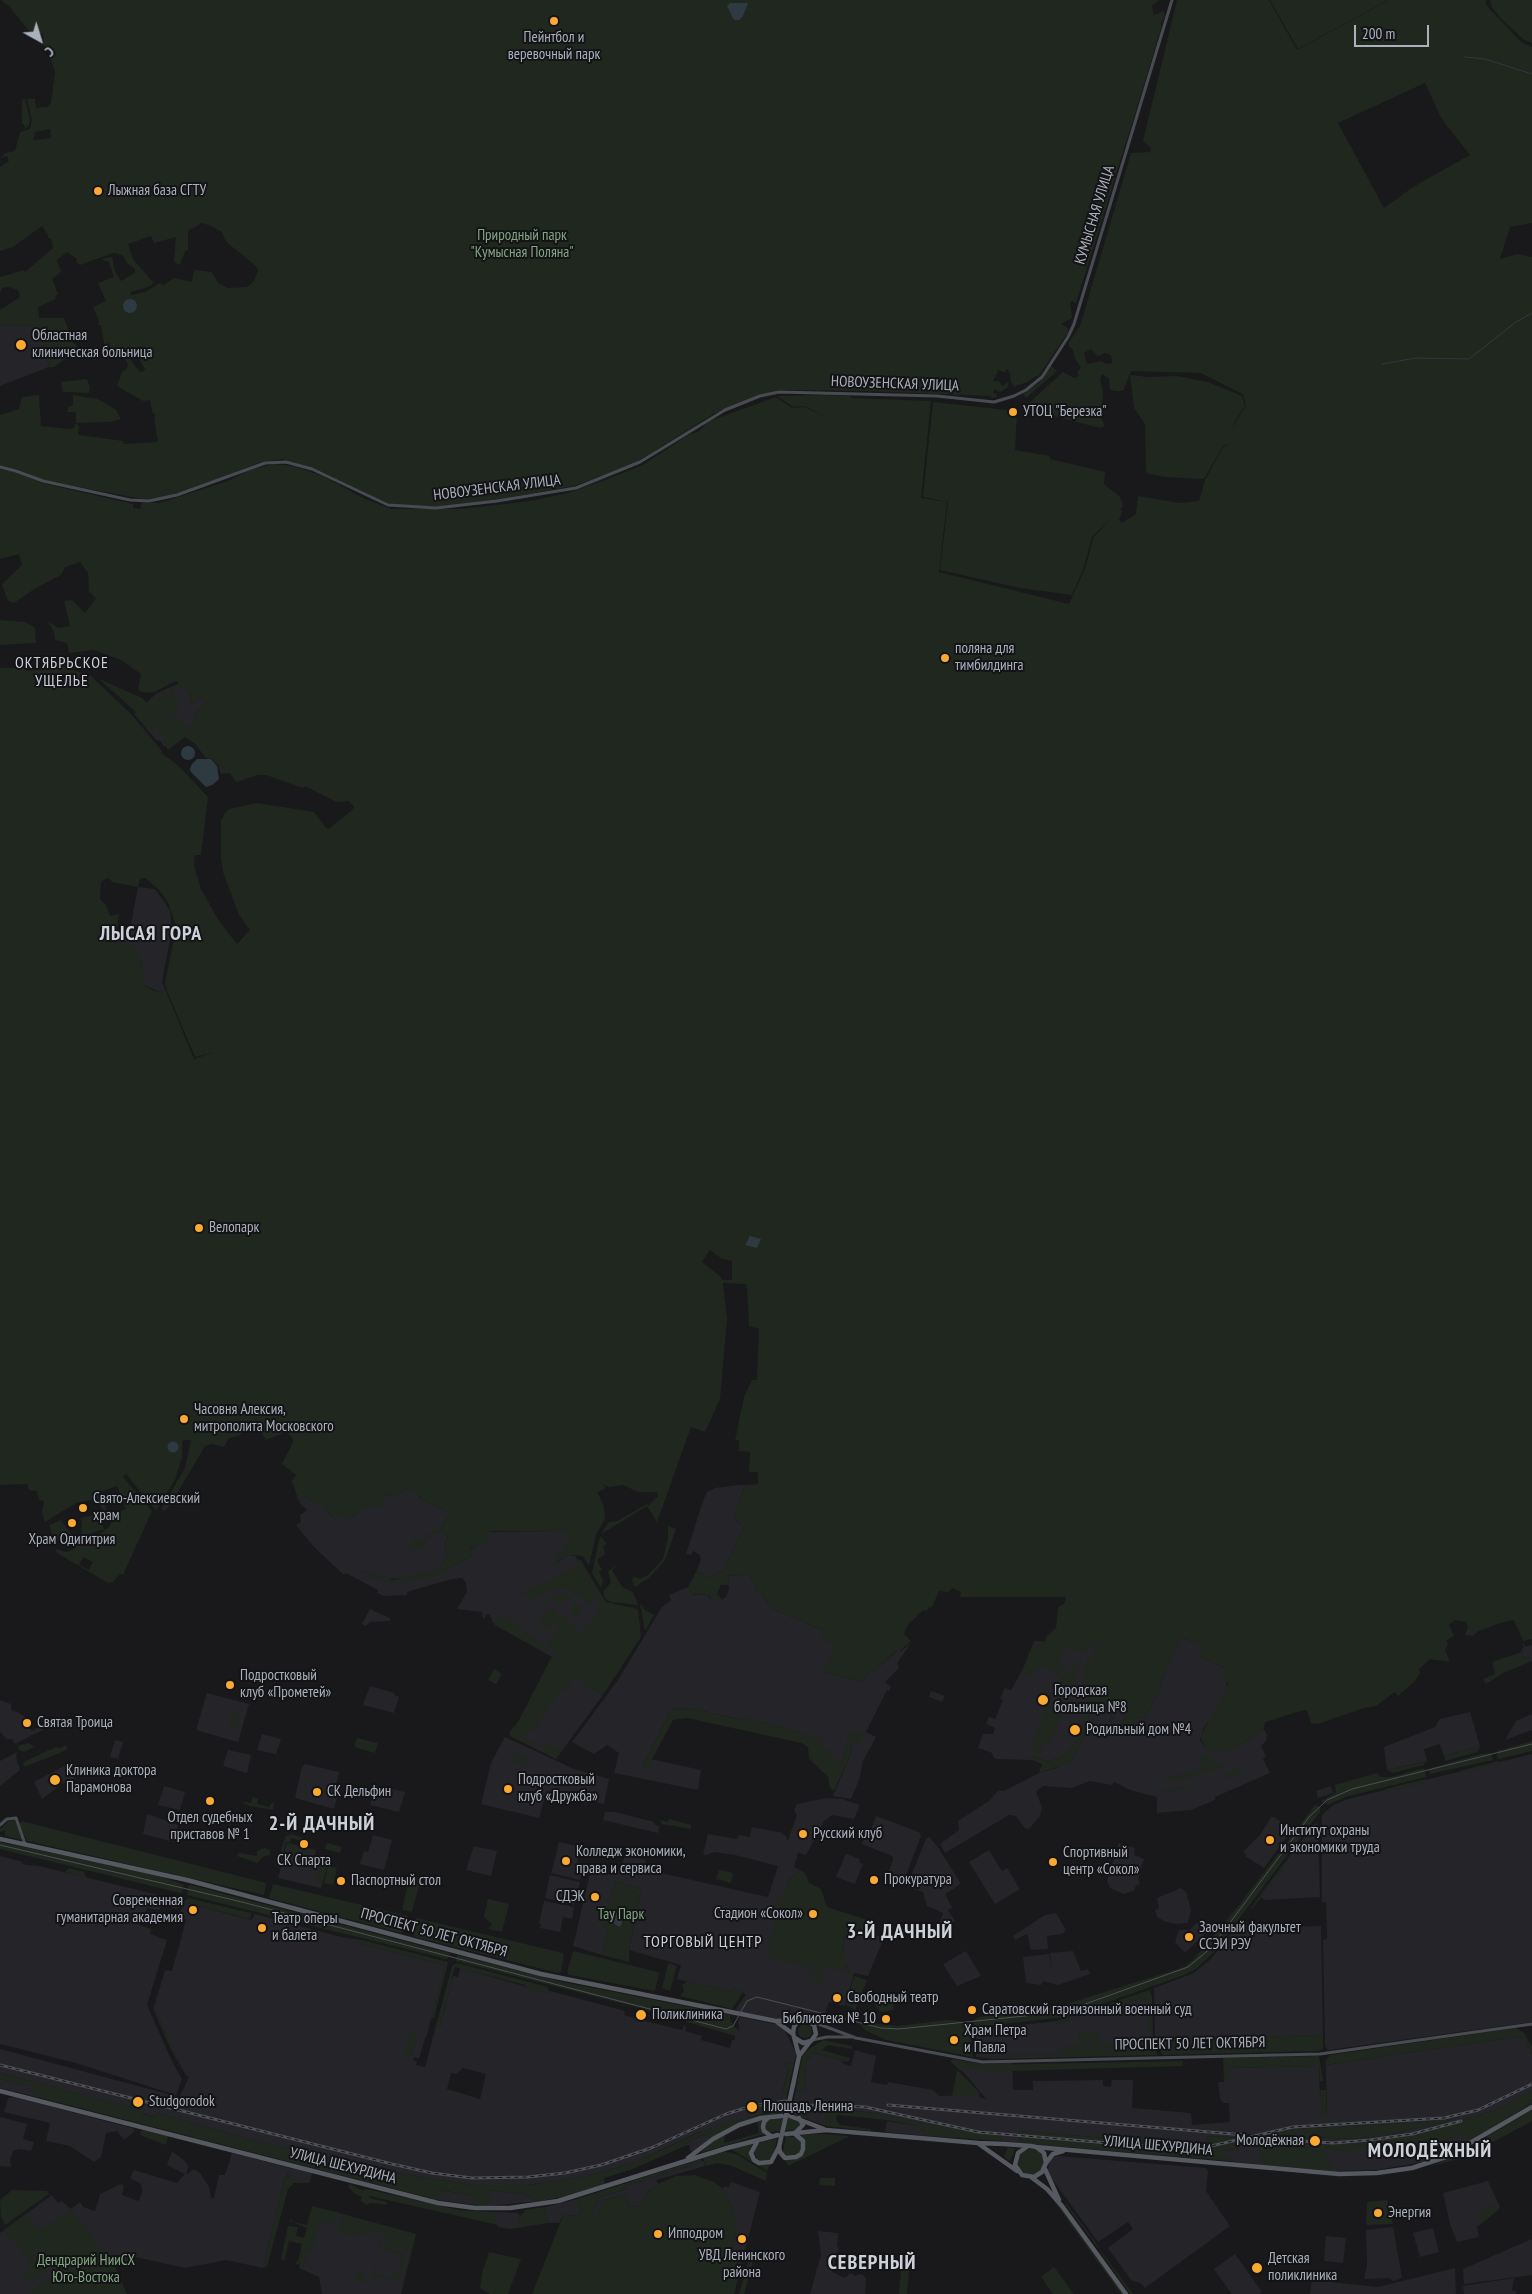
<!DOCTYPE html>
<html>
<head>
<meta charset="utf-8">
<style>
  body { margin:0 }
  #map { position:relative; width:1532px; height:2294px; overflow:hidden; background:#19191c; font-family:"PT Sans Narrow",sans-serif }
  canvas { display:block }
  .north { position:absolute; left:15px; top:15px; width:50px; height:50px; -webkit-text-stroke:4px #141417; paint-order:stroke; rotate:141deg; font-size:14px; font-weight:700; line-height:20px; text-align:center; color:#abb1bc }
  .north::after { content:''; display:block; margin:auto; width:18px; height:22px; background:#abb1bc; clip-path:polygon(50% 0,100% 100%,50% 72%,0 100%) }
  .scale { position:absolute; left:1354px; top:25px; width:75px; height:22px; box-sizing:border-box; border:2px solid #abb1bc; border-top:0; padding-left:6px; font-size:15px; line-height:18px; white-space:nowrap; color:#abb1bc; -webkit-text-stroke:4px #141417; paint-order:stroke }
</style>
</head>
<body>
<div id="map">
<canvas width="1532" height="2294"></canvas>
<div class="north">С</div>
<div class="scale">200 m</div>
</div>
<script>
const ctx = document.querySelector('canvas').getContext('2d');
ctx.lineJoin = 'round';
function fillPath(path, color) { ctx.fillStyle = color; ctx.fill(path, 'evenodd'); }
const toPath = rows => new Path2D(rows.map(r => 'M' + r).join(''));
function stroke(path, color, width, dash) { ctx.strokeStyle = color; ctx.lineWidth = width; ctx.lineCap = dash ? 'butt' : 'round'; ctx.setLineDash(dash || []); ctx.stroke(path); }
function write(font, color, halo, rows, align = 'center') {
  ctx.font = font + ' "PT Sans Narrow",sans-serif'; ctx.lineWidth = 4; ctx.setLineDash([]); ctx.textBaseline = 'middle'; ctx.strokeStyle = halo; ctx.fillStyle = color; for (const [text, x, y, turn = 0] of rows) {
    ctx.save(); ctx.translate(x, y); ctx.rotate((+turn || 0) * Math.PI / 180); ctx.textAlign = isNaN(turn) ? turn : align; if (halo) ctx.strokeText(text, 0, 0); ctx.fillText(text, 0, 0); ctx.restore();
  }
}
const built = toPath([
  [38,325,49,367,0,386,0,326],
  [178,684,181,688,189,692,192,704,201,697,206,702,194,715,193,724,165,747,159,740,157,741,134,714,157,693],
  [138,887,155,889,170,910,172,929,162,982,165,989,160,992,143,985,142,962,115,943,116,937,128,939],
  [739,1485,745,1485,733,1518,744,1527,723,1571,709,1577,696,1572,701,1560,700,1555,693,1551,691,1555,686,1554,704,1498,707,1492,715,1488],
  [404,1490,413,1490,417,1492,421,1499,450,1513,440,1529,435,1532,419,1543,409,1545,426,1545,425,1539,433,1536,433,1534,444,1532,447,1535,448,1539,444,1544,447,1555,439,1569,405,1578,386,1579,361,1570,384,1582,451,1570,450,1567,472,1556,470,1550,487,1540,487,1532,564,1531,569,1535,569,1541,561,1553,557,1553,557,1563,567,1555,575,1556,599,1593,600,1613,598,1620,566,1661,552,1657,495,1625,489,1614,486,1614,485,1618,483,1618,482,1612,457,1609,467,1592,466,1583,462,1578,452,1579,407,1592,407,1595,384,1596,377,1593,378,1590,346,1573,344,1575,314,1547,296,1525,301,1522,300,1515,307,1510,299,1502,304,1496,313,1502,324,1506,332,1517,351,1515,354,1517,362,1507,382,1501,387,1494,393,1497],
  [749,1574,758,1593,762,1592,769,1607,824,1631,837,1646,823,1672,863,1682,868,1672,873,1672,898,1650,900,1652,912,1642,897,1663,899,1668,885,1682,891,1687,889,1691,887,1690,866,1732,876,1737,863,1761,859,1780,851,1799,833,1796,852,1750,850,1749,852,1742,859,1734,849,1737,841,1764,834,1762,820,1744,798,1732,743,1717,742,1720,700,1710,681,1708,672,1709,643,1765,648,1767,651,1759,701,1770,698,1790,614,1773,619,1753,607,1745,594,1754,572,1742,618,1680,662,1607,671,1600,669,1595,688,1587,694,1595,707,1594,710,1599,722,1600,726,1597,729,1589,728,1576],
  [370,1609,390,1618,390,1621,370,1622,366,1626,362,1624],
  [1181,1637,1203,1648,1199,1657,1225,1668,1227,1688,1220,1705,1203,1729,1200,1740,1206,1748,1235,1749,1264,1729,1267,1735,1266,1741,1261,1746,1266,1756,1263,1759,1270,1773,1215,1797,1215,1800,1191,1810,1157,1813,1157,1797,1130,1790,1114,1782,1112,1785,1090,1781,1072,1788,1043,1786,1036,1791,1042,1808,1040,1816,1029,1829,1025,1828,1016,1816,1009,1815,945,1853,940,1844,959,1830,958,1821,989,1801,998,1791,1004,1791,1039,1773,1056,1768,1072,1760,1094,1719,1089,1718,1095,1703,1103,1700,1114,1709,1109,1722,1111,1723,1119,1701,1122,1700,1131,1704,1118,1732,1124,1736,1138,1717,1145,1718,1162,1685,1160,1684],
  [1034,1641,1099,1643,1082,1688,1087,1690,1083,1701,1083,1725,1081,1734,1067,1754,1048,1762,1033,1755,1032,1760,996,1759,993,1757,992,1753,978,1748,983,1734,993,1734,995,1728,986,1724,989,1717,995,1719,1003,1700,1000,1699,1005,1688,1011,1690,1022,1671],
  [1522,1642,1526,1647,1532,1645,1532,1661,1530,1662,1528,1657,1524,1658,1521,1649,1524,1648],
  [566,1671,603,1695,556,1759,516,1739],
  [370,1686,394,1693,394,1695,399,1697,394,1713,363,1705],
  [931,1691,945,1696,942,1702,929,1697],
  [207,1693,249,1704,238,1742,196,1730],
  [0,1700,11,1704,11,1710,19,1713,28,1719,22,1722,25,1729,28,1728,33,1731,45,1722,51,1722,52,1725,15,1744,12,1739,6,1739,0,1732],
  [1470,1712,1480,1746,1444,1756,1440,1744,1424,1749,1427,1761,1387,1770,1384,1747,1435,1727,1440,1719],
  [1532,1714,1532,1730,1505,1740,1516,1721],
  [262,1734,281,1739,276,1754,257,1750],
  [505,1737,574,1769,609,1779,604,1804,591,1801,587,1804,575,1801,573,1803,545,1796,539,1818,481,1804,491,1763],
  [115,1740,123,1742,118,1759,110,1757],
  [228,1750,251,1755,247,1773,223,1766],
  [17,1752,16,1757,20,1770,0,1786,0,1761],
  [1532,1754,1532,2022,1328,2050,1325,2046,1323,1940,1327,1939,1326,1902,1322,1902,1322,1815,1333,1805,1348,1799],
  [70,1763,78,1765,73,1782,63,1783,42,1799,34,1782],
  [305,1764,339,1772,336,1786,340,1787,334,1809,295,1798,302,1767],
  [375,1785,405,1792,399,1812,370,1805],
  [164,1786,185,1792,180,1810,158,1805],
  [1331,1786,1333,1793,1318,1798,1316,1791],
  [827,1798,842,1799,860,1805,854,1819,832,1815,824,1821,806,1855,798,1853,794,1867,800,1870,790,1878,784,1899,780,1898,773,1951,823,1970,824,1965,850,1972,842,1954,847,1925,884,1938,868,1976,854,1973,845,2006,829,2002,824,2017,808,2013,785,2020,737,2011,736,2008,746,1995,743,1992,732,1989,731,1992,677,1979,681,1965,629,1950,641,1889,615,1881,603,1927,609,1929,602,1955,573,1946,591,1870,608,1874,614,1870,620,1871,625,1855,646,1860,643,1869,768,1897,778,1866,735,1855,714,1852,707,1855,703,1854,708,1834,737,1839,739,1835,750,1837,752,1827,783,1833,783,1835,787,1836,786,1839,788,1840,797,1815,794,1810,797,1804],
  [605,1812,615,1812,654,1822,655,1825,659,1826,658,1833,603,1820],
  [147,1814,178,1825,174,1842,143,1834],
  [876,1816,919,1832,921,1836,905,1878,889,1872,893,1859,892,1856,862,1844,866,1834,869,1835],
  [1271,1817,1274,1817,1281,1822,1280,1830,1288,1835,1264,1868,1245,1856,1246,1854,1243,1852,1260,1835],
  [1314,1824,1317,1823,1318,1826,1320,1897,1264,1900,1260,1895],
  [373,1835,392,1840,384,1870,360,1864,364,1851,368,1852],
  [929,1837,938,1847,961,1884,945,1894,952,1908,948,1910,955,1921,936,1933,943,1913,927,1906,923,1892,907,1886,926,1839],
  [559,1842,581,1847,577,1862,584,1864,580,1880,551,1873],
  [287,1843,316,1850,313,1863,327,1867,321,1888,278,1878],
  [1119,1843,1135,1848,1134,1855,1144,1859,1138,1880,1140,1881,1139,1885,1136,1885,1134,1891,1124,1894,1110,1888,1107,1881],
  [474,1846,497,1851,491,1876,466,1870],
  [989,1850,1002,1871,1007,1868,1020,1889,995,1904,969,1862],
  [846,1854,860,1859,859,1862,863,1864,855,1884,836,1877],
  [0,1856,23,1862,22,1864,27,1865,39,1866,179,1900,177,1909,162,1905,159,1910,147,1908,145,1915,141,1916,139,1925,151,1929,150,1934,167,1940,147,2005,169,2055,182,2079,176,2095,76,2063,0,2044],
  [550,1875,580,1882,574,1905,545,1898],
  [1181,1888,1186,1892,1191,1910,1188,1923,1176,1924,1164,1921,1157,1917,1155,1910,1159,1908,1157,1898],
  [544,1901,574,1907,572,1919,563,1917,560,1932,540,1928,541,1924,539,1923],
  [187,1903,251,1920,255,1914,341,1937,362,1940,361,1944,445,1965,426,2038,425,2038,419,2059,414,2057,413,2060,417,2061,416,2065,425,2067,436,2026,440,2027,453,1976,458,1977,460,1968,548,1993,550,1991,625,2011,624,2015,641,2020,642,2015,645,2016,644,2021,682,2030,684,2026,686,2027,685,2031,702,2036,701,2040,730,2048,732,2040,735,2040,735,2036,732,2033,740,2031,738,2022,740,2017,779,2025,786,2033,796,2053,794,2063,786,2062,785,2067,789,2067,782,2093,787,2095,784,2110,772,2111,699,2132,636,2162,587,2176,528,2185,472,2185,397,2173,256,2141,172,2117,156,2113,155,2117,141,2113,141,2110,0,2073,0,2049,175,2096,172,2104,180,2106,180,2096,189,2077,185,2074,154,2007,165,1970,172,1971,186,1920,181,1918,181,1916,184,1904],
  [463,2068,486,2074,480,2099,447,2089,451,2073,456,2074],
  [1056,1913,1066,1930,1062,1934,1047,1936,1048,1949,1031,1950,1027,1934,1015,1940,1013,1936,1045,1915],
  [1198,1922,1211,1928,1185,1953,1175,1942,1179,1930,1189,1930],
  [1254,1924,1254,1928,1321,1926,1323,2035,1155,2039,1154,1988,1194,1973,1211,1959,1238,1925],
  [966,1951,981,1976,957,1986,943,1964],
  [1073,1951,1081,1971,1088,1969,1090,1974,1058,1985,1043,1981,1041,1985,1026,1983,1023,1957,1049,1954,1052,1971,1050,1953],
  [1141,1998,1148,2000,1151,2045,1062,2052,1073,2057,994,2059,976,2057,976,2030,1056,2021,1057,2024],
  [1523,2036,1532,2054,1532,2091,1523,2096,1495,2110,1429,2131,1350,2145,1320,2145,1319,2148,1286,2147,1285,2144,1257,2141,1251,2139,1251,2137,1258,2137,1258,2135,1247,2134,1247,2136,1240,2136,1240,2138,1208,2136,1207,2142,1187,2144,1019,2131,1020,2143,1010,2142,1001,2141,1002,2135,935,2124,934,2127,881,2114,831,2108,792,2109,796,2090,805,2092,806,2063,807,2059,810,2060,811,2052,843,2061,842,2063,851,2066,855,2050,876,2056,871,2082,887,2085,888,2082,933,2090,939,2096,976,2095,987,2100,966,2075,951,2062,952,2059,982,2064,1012,2063,1013,2090,1033,2090,1033,2081,1103,2080,1103,2086,1111,2087,1112,2080,1133,2080,1132,2108,1191,2113,1192,2125,1230,2122,1229,2103,1224,2103,1220,2099,1218,2082,1228,2082,1227,2068,1319,2066,1320,2095,1327,2117,1326,2065],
  [1468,2113,1445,2122,1382,2136,1354,2139,1260,2135,1293,2129,1426,2122],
  [0,2079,36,2087,33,2096,0,2088],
  [14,2097,132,2128,135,2131,124,2140,117,2131,106,2133,101,2157,94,2162,70,2146,46,2141,50,2123,4,2112,8,2098],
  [810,2110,825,2112,826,2126,807,2119,808,2111],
  [0,2117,27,2124,23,2139,34,2142,31,2151,20,2149,13,2151,10,2160,11,2167,0,2166],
  [887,2121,918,2126,928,2136,885,2132],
  [1468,2131,1469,2142,1441,2155,1439,2142],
  [707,2135,710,2139,692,2154,689,2145,685,2146,685,2144,700,2136],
  [1241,2144,1261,2146,1261,2165,1230,2161,1230,2159,1222,2157,1222,2151,1237,2150],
  [1390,2145,1411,2149,1428,2161,1377,2170,1333,2171,1333,2165,1327,2161,1325,2152,1325,2150],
  [172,2151,186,2162,188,2167,186,2175,194,2169,200,2173,209,2187,211,2198,214,2198,219,2175,225,2175,232,2153,290,2168,289,2172,291,2168,312,2173,310,2182,307,2183,290,2179,288,2173,287,2177,285,2177,263,2268,226,2260,185,2268,136,2257,114,2268,58,2266,68,2284,33,2294,0,2294,0,2233,52,2195,58,2203,62,2201,71,2209,80,2202,83,2207,95,2211,100,2194,121,2184,124,2186,122,2195,139,2201,142,2191,141,2184,130,2178,134,2170,177,2183,185,2174,167,2165],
  [1058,2156,1206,2168,1208,2171,1206,2191,1230,2226,1145,2288,1142,2284,1131,2280,1108,2248,1133,2229,1128,2222,1098,2242,1050,2176,1048,2170,1049,2163,1053,2157],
  [704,2161,705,2166,656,2180,658,2184,650,2190,639,2207,628,2204,627,2194,604,2200,595,2218,591,2216,600,2197,627,2189,626,2186],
  [1488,2181,1500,2207,1498,2210,1477,2227,1479,2237,1457,2242,1450,2224,1443,2193],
  [731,2182,760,2192,742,2262,730,2260,736,2232,736,2220,729,2200,722,2188,727,2186,728,2189],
  [440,2190,475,2196,475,2205,438,2200],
  [489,2190,522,2194,541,2201,485,2206,489,2202],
  [577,2199,582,2209,578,2215,563,2216,559,2223,548,2223,545,2207],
  [335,2212,416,2234,401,2294,322,2294,319,2277,299,2268,304,2246,317,2219],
  [493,2212,518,2213,520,2216,517,2228,510,2229,498,2227],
  [1393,2227,1402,2278,1393,2281,1390,2278,1364,2279,1367,2265,1366,2230],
  [1433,2228,1439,2252,1420,2257,1413,2233],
  [818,2231,838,2233,837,2247,839,2247,832,2272,845,2278,850,2273,856,2276,858,2274,863,2275,866,2279,865,2294,810,2294,821,2255],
  [1326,2236,1346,2238,1343,2263,1324,2261],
  [1532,2239,1532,2275,1464,2284,1463,2269],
  [1235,2254,1262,2292,1259,2294,1232,2294,1214,2269],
  [1455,2268,1456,2294,1310,2294,1312,2280,1378,2287],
  [1514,2278,1512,2290,1517,2291,1516,2294,1464,2294,1463,2286]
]);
const green = toPath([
  [1,0,1159,0,1152,6,1154,15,1163,11,1165,15,1161,23,1161,28,1144,85,1076,303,1072,301,1070,303,1072,318,1061,324,1068,328,1068,332,1038,377,1036,376,1027,382,1014,387,1011,382,1009,371,1007,369,1005,372,996,370,998,372,993,381,998,381,1003,386,1007,382,1009,383,1007,388,1000,392,994,389,993,393,997,394,997,397,992,398,989,396,866,391,778,390,715,413,635,463,574,486,464,505,423,507,391,505,320,471,283,459,261,462,189,490,159,499,147,500,43,480,17,469,0,466,0,415,19,409,22,397,39,395,41,426,69,429,74,428,75,424,79,425,78,434,80,435,123,441,124,444,158,442,154,417,156,416,152,412,150,400,143,401,117,386,122,372,126,370,128,365,124,356,106,354,101,325,98,325,99,321,93,307,106,301,98,283,114,277,109,262,101,259,112,257,115,272,121,281,135,273,135,269,127,263,123,256,116,253,110,254,80,265,76,262,77,259,67,252,57,260,61,272,52,279,58,294,55,296,56,299,38,307,39,318,64,318,74,344,77,345,71,355,54,367,49,367,38,325,0,326,0,310,20,297,18,290,9,287,2,288,0,293,0,277,24,270,25,272,53,248,51,239,48,238,48,235,42,226,13,247,0,251,0,167,9,161,7,156,0,158,5,153,15,151,20,132,30,129,32,120,27,99,35,99,36,108,46,107,46,108,51,103,55,72,48,51,44,47,43,34,29,31,9,6],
  [50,129,51,138,33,140,35,132],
  [202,223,211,226,222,232,225,240,231,246,256,266,258,270,254,281,247,287,228,288,218,283,212,272,194,270,192,282,174,278,163,285,160,283,145,292,131,295,130,292,142,289,152,285,153,282,133,259,128,244,151,236,154,243,176,237,174,262,180,265,185,251,188,250,188,231],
  [140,349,137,356,145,369,143,372,139,371,127,355],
  [1177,0,1269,0,1297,50,1389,0,1486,0,1486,5,1521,42,1532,47,1532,223,1510,227,1500,259,1517,254,1532,257,1532,1639,1523,1641,1514,1620,1500,1623,1477,1632,1473,1636,1465,1635,1468,1627,1466,1622,1455,1620,1449,1625,1454,1636,1446,1641,1448,1644,1445,1650,1450,1662,1430,1659,1419,1669,1420,1673,1415,1681,1398,1696,1395,1692,1376,1706,1364,1708,1318,1724,1311,1723,1307,1711,1304,1710,1265,1722,1264,1729,1235,1749,1212,1751,1206,1748,1200,1737,1227,1688,1228,1683,1222,1677,1225,1668,1199,1657,1202,1648,1182,1637,1160,1683,1162,1685,1145,1718,1138,1717,1124,1736,1118,1732,1131,1704,1122,1700,1119,1701,1111,1723,1109,1723,1114,1709,1107,1706,1103,1700,1095,1703,1089,1717,1094,1720,1072,1760,1065,1766,1063,1765,1039,1773,1042,1764,1032,1760,1033,1755,1048,1762,1067,1754,1081,1734,1083,1725,1083,1701,1087,1691,1084,1688,1084,1668,1088,1657,1093,1655,1096,1645,1091,1644,1088,1650,1083,1653,1080,1649,1075,1651,1070,1646,1063,1650,1063,1655,1059,1659,1059,1667,1066,1666,1065,1669,1059,1675,1045,1666,1037,1668,1032,1678,1022,1673,1030,1651,1036,1644,1045,1642,1046,1637,1056,1628,1058,1607,1064,1604,1066,1597,960,1597,961,1592,952,1588,948,1592,939,1591,932,1607,929,1607,927,1611,923,1610,908,1625,904,1634,911,1641,899,1652,897,1650,873,1672,868,1672,863,1682,823,1672,836,1646,821,1639,824,1631,769,1607,762,1592,758,1593,749,1574,728,1576,729,1585,721,1585,717,1594,723,1600,714,1601,707,1594,691,1594,688,1587,696,1572,709,1577,723,1571,744,1527,733,1518,745,1485,758,1484,758,1472,749,1472,750,1452,739,1451,739,1440,735,1441,744,1397,752,1380,757,1380,759,1329,749,1326,747,1285,744,1284,723,1283,727,1319,720,1399,705,1432,691,1427,657,1522,647,1506,601,1534,609,1522,617,1521,647,1504,648,1506,658,1496,657,1492,638,1492,623,1485,609,1487,602,1484,606,1488,598,1492,597,1491,604,1507,605,1519,596,1535,589,1566,583,1556,567,1555,552,1566,557,1553,561,1553,565,1541,569,1541,569,1535,564,1535,564,1531,496,1531,487,1532,487,1539,489,1542,470,1549,472,1556,450,1567,452,1571,410,1581,384,1582,359,1572,360,1570,392,1580,439,1569,447,1555,444,1544,448,1539,447,1535,444,1532,433,1534,433,1536,425,1539,426,1546,423,1549,411,1550,409,1545,415,1538,420,1542,425,1533,429,1535,432,1531,440,1529,450,1513,421,1499,421,1497,413,1490,404,1490,393,1497,386,1494,382,1508,373,1504,370,1509,368,1507,366,1509,362,1508,354,1517,351,1515,347,1520,342,1516,333,1518,324,1506,319,1506,304,1496,299,1502,292,1481,296,1475,282,1464,293,1442,292,1437,286,1432,266,1440,258,1427,254,1426,238,1436,229,1438,224,1447,212,1444,205,1446,172,1502,165,1511,161,1509,185,1468,191,1440,184,1440,182,1442,182,1457,175,1480,156,1511,126,1474,123,1477,152,1511,123,1575,120,1574,113,1582,108,1583,57,1553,55,1549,66,1552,73,1550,76,1546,75,1541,101,1533,109,1527,111,1523,96,1499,76,1503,45,1522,42,1512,44,1501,39,1500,37,1491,29,1490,27,1484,0,1485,0,668,25,668,28,671,62,666,91,676,132,715,162,751,161,753,178,765,208,797,201,855,195,855,194,865,201,889,219,921,237,944,250,930,239,915,223,872,221,858,221,820,225,813,229,809,257,803,314,812,326,828,329,829,352,810,354,807,349,801,337,802,305,786,303,788,266,775,258,775,236,782,230,773,221,774,218,765,212,759,206,758,195,744,185,737,168,750,163,740,167,736,160,735,157,730,175,718,178,718,186,729,193,724,194,715,206,702,201,697,192,704,189,692,181,688,176,681,154,692,146,693,138,690,141,674,121,660,94,650,69,653,67,643,55,640,54,632,48,621,58,628,70,626,64,601,72,600,85,613,96,598,89,592,88,573,80,562,65,567,61,575,36,588,14,603,8,601,2,584,22,565,19,554,0,559,0,469,19,473,42,483,133,504,133,508,140,509,142,503,160,503,228,481,250,470,273,464,293,466,323,476,365,499,392,509,462,509,530,501,568,493,605,480,643,465,688,435,699,431,709,421,776,397,792,408,804,407,829,418,804,406,793,407,777,396,821,395,850,396,852,398,931,401,921,498,947,502,939,572,1069,604,1086,566,1093,538,1111,518,1092,537,1084,567,1072,595,1020,588,940,570,948,502,923,497,933,402,1017,411,1015,450,1050,456,1050,459,1105,472,1104,484,1120,497,1123,506,1120,509,1122,511,1119,520,1122,523,1136,514,1138,496,1179,503,1199,501,1205,480,1223,447,1229,444,1223,446,1204,479,1165,477,1146,473,1145,424,1134,408,1130,375,1149,377,1176,376,1208,382,1242,396,1245,406,1235,421,1233,429,1236,421,1246,406,1243,394,1201,373,1131,371,1123,391,1116,391,1110,390,1109,379,1102,374,1100,379,1103,393,1101,418,1105,426,1100,428,1035,411,1030,402,1063,372,1074,378,1079,376,1077,373,1081,367,1075,359,1073,350,1069,346,1069,342,1080,326,1131,153,1150,152,1151,148,1143,141],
  [1425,83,1441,118,1470,155,1413,187,1384,208,1338,123],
  [1091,349,1098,356,1105,353,1111,355,1112,363,1106,364,1102,361,1087,364,1084,353],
  [109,878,112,882,138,887,140,879,145,878,158,889,168,902,176,926,181,935,174,938,165,983,167,991,195,1057,212,1053,194,1059,165,989,160,992,154,991,143,985,144,971,136,947,115,943,119,914,110,916,106,905,100,899,101,883,103,880],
  [710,1250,722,1259,732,1261,732,1280,722,1280,720,1276,702,1262],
  [117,1486,126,1509,109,1516,100,1492],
  [83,1557,93,1562,89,1570,79,1565],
  [1270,0,1388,0,1298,49],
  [1490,0,1532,0,1532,43,1523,39,1500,18,1492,7],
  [25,98,30,120,29,125,25,129,24,124,22,124,22,100],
  [1051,366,1057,371,1026,398,1023,394,1039,383],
  [87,379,90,387,89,393,63,392,61,382],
  [73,395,97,399,107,404,116,410,121,419,110,422,76,423,76,412,67,412,68,407,73,405],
  [0,620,24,622,33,626,35,629,36,643,0,645],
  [99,679,142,698,147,703,150,701,169,720,157,727,149,729,135,713,136,712],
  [171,687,179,704,179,710,169,718,151,699,164,691,168,696,171,693,168,689],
  [100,1514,99,1517,104,1529,81,1537,82,1522,80,1518],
  [61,1520,73,1536,57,1541,52,1535,49,1525],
  [668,1526,676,1529,665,1560,649,1578,635,1587,632,1579,635,1577,640,1579,648,1575,663,1559,668,1538],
  [600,1536,607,1544,603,1546,605,1554,597,1560,602,1570,599,1572,603,1580,601,1588,592,1573],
  [580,1559,606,1602,638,1609,641,1637,603,1695,575,1678,565,1692,560,1690,538,1726,521,1737,536,1744,535,1748,510,1736,510,1731,518,1722,551,1658,554,1655,561,1658,563,1656,598,1615,596,1613,599,1605,599,1593,589,1579,593,1589,598,1593,589,1605,577,1595,581,1589,575,1596,566,1589,551,1590,536,1599,525,1597,522,1593,536,1586,542,1585,579,1564,577,1562],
  [619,1564,612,1570,622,1587,633,1592,638,1605,610,1602,605,1598,603,1592,611,1582,608,1571],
  [564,1593,571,1598,569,1600,567,1599,562,1606,549,1596],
  [549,1597,551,1598,533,1617,531,1616,528,1620,528,1624,525,1622],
  [574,1601,583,1608,576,1617,569,1611,574,1605,572,1603],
  [640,1603,645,1610,654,1615,645,1631],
  [552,1607,556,1612,555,1613,559,1617,561,1615,581,1632,561,1655,547,1645,555,1636,553,1635,560,1626,555,1622,548,1631,538,1622],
  [505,1615,549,1650,547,1654,491,1621],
  [1522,1652,1524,1658,1528,1657,1530,1662,1503,1673,1486,1684,1483,1679,1495,1674,1492,1662],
  [1080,1660,1081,1661,1073,1686,1062,1694,1052,1687,1054,1685,1063,1692,1068,1688,1059,1679],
  [494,1669,502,1674,496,1684,488,1680],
  [1060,1698,1067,1700,1050,1744,1045,1743,1040,1754,1034,1752,1031,1748,1047,1705,1051,1706],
  [681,1708,700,1710,741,1720,743,1717,803,1733,822,1740,821,1744,823,1745,823,1748,830,1750,829,1754,836,1759,834,1762,841,1764,851,1730,859,1734,864,1731,866,1732,859,1744,852,1742,850,1749,852,1750,834,1791,830,1788,828,1777,809,1759,808,1747,801,1743,687,1718,673,1720,648,1767,643,1765,672,1709],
  [233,1713,240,1715,236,1731,229,1729],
  [357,1738,378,1743,375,1753,354,1747],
  [1532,1741,1532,1751,1499,1759,1497,1756,1498,1749,1501,1750],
  [29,1743,34,1747,24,1752,19,1750,18,1747,20,1745],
  [562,1743,566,1744,557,1757,543,1751,546,1744,558,1748],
  [66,1745,67,1750,24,1767,23,1763,28,1760,56,1747,60,1748],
  [1480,1746,1478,1752,1445,1761,1444,1756],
  [516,1753,528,1758,524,1767,512,1761],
  [1491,1753,1493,1760,1430,1774,1429,1769,1431,1768,1480,1754],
  [1204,1754,1212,1756,1212,1760,1224,1766,1188,1779,1164,1781,1164,1778,1189,1773,1202,1767,1200,1759,1202,1760],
  [1498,1761,1498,1764,1461,1773,1460,1771],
  [1425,1762,1424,1765,1393,1773,1387,1770],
  [1240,1765,1246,1766,1243,1768,1244,1770,1239,1774,1226,1779,1225,1774,1241,1768],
  [1424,1768,1426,1777,1345,1797,1328,1805,1321,1801,1336,1793,1335,1785,1377,1773,1380,1777,1391,1777],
  [1426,1779,1427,1782,1385,1792,1385,1789],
  [1190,1786,1189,1789,1157,1792,1157,1790],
  [253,1797,258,1799,257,1804,269,1807,274,1800,273,1810,250,1806,240,1801,251,1803],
  [1315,1805,1320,1807,1320,1812,1214,1952,1196,1969,1184,1975,1066,2017,977,2027,974,2025,974,2020,979,2017,1060,2006,1184,1967,1193,1960,1240,1904],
  [669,1819,691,1825,691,1829,662,1824,660,1820,668,1822],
  [15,1820,22,1840,5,1836,5,1830,0,1832,0,1829,9,1821],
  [22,1821,266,1883,264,1895,27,1841,19,1824],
  [291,1834,308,1839,312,1844,291,1838,290,1843,286,1842,280,1866,277,1866,285,1837],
  [0,1842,160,1876,184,1885,182,1892,180,1893,0,1849],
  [327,1843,342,1847,340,1853,325,1849],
  [289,1845,308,1851,306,1860,287,1856,287,1847],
  [265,1848,270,1850,270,1855,264,1856,257,1863,237,1856,239,1853,257,1856,257,1851],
  [320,1865,327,1867,322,1884,316,1880],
  [328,1866,337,1868,333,1885,324,1883],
  [1285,1867,1252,1909,1251,1908,1281,1868],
  [69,1868,84,1872,86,1878,65,1872],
  [719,1870,733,1873,731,1883,716,1879],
  [800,1870,805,1873,809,1883,821,1889,827,1907,874,1922,870,1933,847,1925,842,1953,846,1955,845,1960,847,1961,846,1966,851,1967,850,1972,824,1966,823,1970,768,1957,773,1952,768,1946,779,1898,784,1898,790,1878],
  [410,1875,421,1878,412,1912,402,1910],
  [615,1881,641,1889,629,1949,629,1962,602,1955,608,1929,602,1927],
  [273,1884,408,1916,406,1929,401,1933,269,1898],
  [191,1885,449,1953,450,1954,447,1959,187,1895,188,1886],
  [188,1898,251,1913,251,1915,250,1919,187,1903,184,1904,181,1918,179,1918,183,1902],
  [488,1899,509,1904,502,1932,488,1929,492,1924,484,1917],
  [131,1912,139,1915,136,1924,133,1923,132,1925,125,1922,127,1915,130,1916],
  [416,1918,563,1953,564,1955,561,1972,558,1973,415,1937,411,1931],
  [362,1940,448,1962,434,2018,431,2017,445,1965,361,1944],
  [573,1951,658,1972,659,1973,655,1991,569,1975,567,1972],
  [457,1955,563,1982,730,2015,730,2021,733,2023,732,2025,740,2031,732,2035,632,2006,456,1961],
  [457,1963,548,1987,549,1993,529,1989,525,1985,455,1967,440,2027,436,2026,452,1966],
  [670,1963,677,1966,670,1991,662,1988,668,1964],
  [811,1969,824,1973,822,1984,819,1984,810,1974],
  [163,1976,154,2007,185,2074,171,2050,153,2008],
  [854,1976,867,1980,855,2010,846,2005],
  [686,1981,731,1992,732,1988,743,1992,732,2009,680,1996,684,1991,682,1984,685,1984],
  [1150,1990,1152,1997,1153,2039,1157,2055,1073,2057,1062,2052,1059,2047,1116,2044,1118,2046,1150,2045,1148,2000,1141,1998,1057,2024,1056,2021],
  [892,1991,894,2010,880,2012,873,2003],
  [947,2020,970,2022,973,2057,886,2040,865,2030,860,2024,862,2022,897,2026],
  '798 2031a7 7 0 1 1 14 0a7 7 0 1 1-14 0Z',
  [1516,2028,1524,2033,1532,2047,1532,2054,1523,2036,1326,2065,1326,2060,1330,2055],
  [1100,2031,1101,2041,1079,2043,1078,2032],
  [411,2032,416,2033,417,2039,412,2056,404,2053],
  [1323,2035,1323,2049,1319,2051,1162,2055,1155,2039],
  [823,2040,852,2046,852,2049,828,2045,822,2050,850,2058,849,2061,847,2062,812,2052,810,2060,807,2059,806,2063,805,2092,796,2090,802,2057,807,2050],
  [1059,2053,1065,2056,998,2056,999,2055],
  [1319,2056,1323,2081,1320,2081,1319,2066,1228,2068,1228,2082,1224,2082,1223,2058],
  [951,2060,981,2065,1183,2061,1183,2066,1012,2071,960,2068],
  [786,2062,794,2063,787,2095,782,2094,789,2068,785,2066],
  [957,2070,979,2092,979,2096,952,2096],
  [0,2073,142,2110,142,2114,155,2117,156,2113,172,2117,256,2141,397,2173,472,2185,528,2185,587,2176,636,2162,700,2132,729,2122,784,2110,783,2114,765,2116,710,2139,707,2135,700,2136,685,2144,685,2146,633,2169,604,2178,605,2184,575,2194,541,2201,522,2194,490,2190,489,2202,485,2206,475,2205,475,2196,441,2190,438,2200,33,2096,35,2087,0,2079],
  [1320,2090,1326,2090,1327,2117,1322,2118],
  [1532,2091,1532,2103,1469,2142,1462,2139,1460,2134,1439,2142,1442,2148,1446,2151,1435,2158,1428,2161,1411,2149,1392,2153,1390,2145,1344,2151,1325,2150,1327,2161,1333,2165,1333,2171,1261,2165,1260,2146,1241,2144,1237,2150,1222,2151,1222,2157,1230,2159,1230,2161,1020,2143,1019,2131,1187,2144,1207,2142,1208,2136,1251,2139,1286,2144,1286,2147,1319,2148,1320,2145,1350,2145,1429,2131,1495,2110],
  [803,2108,831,2108,881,2114,934,2126,935,2124,1002,2135,1001,2141,928,2136,918,2126,887,2120,837,2115,836,2120,840,2125,871,2129,871,2131,833,2127,826,2126,825,2112,810,2110,807,2119,791,2114,792,2109],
  [1532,2110,1532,2121,1523,2126,1465,2157,1432,2166,1461,2152],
  [1468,2113,1445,2122,1382,2136,1354,2139,1258,2135,1293,2129,1426,2122],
  [791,2117,795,2118,801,2124,797,2130,767,2132,764,2126,768,2120],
  [764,2119,761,2127,764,2134,700,2153,711,2142,725,2135,724,2143,759,2133,757,2121],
  [142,2130,168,2136,166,2145,142,2136,140,2132],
  [821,2134,850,2136,788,2166,785,2159,788,2159,805,2149,801,2135],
  [786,2136,799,2138,802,2145,801,2152,795,2155,786,2156,783,2152],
  [777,2139,774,2153,770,2159,767,2161,757,2159,754,2152,756,2145,763,2141],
  [753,2143,749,2151,751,2158,759,2165,770,2164,767,2171,731,2149],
  [1008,2147,1015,2149,1010,2161,1004,2157],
  '1018 2162a13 13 0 1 1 26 0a13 13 0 1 1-26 0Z',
  [723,2151,738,2155,767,2173,766,2181,732,2166,717,2163,706,2166,703,2158],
  [701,2159,702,2162,627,2186,627,2189,600,2197,591,2216,595,2217,604,2200,627,2194,628,2204,639,2207,650,2190,658,2184,676,2176,695,2175,714,2182,722,2188,729,2200,736,2220,736,2232,730,2259,742,2262,734,2294,532,2294,563,2216,578,2215,582,2209,577,2199],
  [290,2168,291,2179,307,2183,294,2183,288,2189,267,2267,263,2268,285,2177,288,2177],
  [820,2178,835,2178,835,2186,819,2185],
  [350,2184,362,2190,367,2189,458,2210,493,2212,498,2225,370,2196,369,2198,387,2202,387,2205,371,2203,366,2205,360,2200,362,2197,354,2193,348,2187],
  [12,2190,47,2191,49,2194,5,2225,1,2217,0,2200],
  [1053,2200,1055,2200,1124,2294,1121,2294],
  [1387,2200,1393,2224,1366,2225,1367,2202],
  [1493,2203,1498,2210,1482,2223,1477,2216],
  [1067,2204,1099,2247,1098,2248,1066,2205],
  [312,2206,335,2212,337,2210,335,2223,320,2221,311,2253,304,2253,303,2257,309,2260,307,2266,301,2262,300,2265,295,2263,298,2261,302,2244,289,2241,285,2258,286,2261,283,2260,281,2259,288,2226,298,2227,296,2236,304,2238,307,2228,290,2221,291,2219,293,2222,307,2225],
  [545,2207,548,2223,517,2228,520,2216,526,2210],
  [71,2209,116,2269,127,2294,28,2294,61,2271,40,2245,32,2252,47,2271,31,2284,23,2275,33,2266,4,2230,27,2213,39,2231],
  [342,2214,416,2234,403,2286,401,2286,410,2250,387,2244,384,2234,379,2232,371,2231,360,2235,359,2238,358,2236,338,2233,341,2217,344,2215],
  [377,2236,380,2237,383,2246,405,2254,398,2281,375,2276,372,2285,348,2278,352,2261,350,2276,351,2279,357,2278,358,2272,366,2274,364,2280,369,2283,371,2281,375,2265,377,2265,375,2272,381,2276,392,2278,393,2273,398,2274,401,2258,397,2257,398,2254,381,2249],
  [752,2249,756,2251,744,2294,739,2294],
  [1100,2251,1101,2251,1133,2294,1130,2294],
  [489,2252,521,2259,508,2294,490,2294,480,2288,482,2273],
  [1054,2267,1074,2294,1053,2294,1041,2277],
  [901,2269,909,2270,907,2294,899,2294]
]);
const water = toPath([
  [730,3,748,3,743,16,739,20,734,20,727,6],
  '123 306a7 7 0 1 1 14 0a7 7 0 1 1-14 0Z',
  '181 753a7 7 0 1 1 14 0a7 7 0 1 1-14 0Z',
  [197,759,211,759,217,766,219,779,212,785,206,787,191,772,190,769,192,764],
  [750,1236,761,1239,757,1248,745,1245],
  '167.5 1447a5.5 5.5 0 1 1 11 0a5.5 5.5 0 1 1-11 0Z',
  [615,1911,621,1914,622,1924,619,1927,614,1923]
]);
const stream = toPath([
  [1465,57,1485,59,1532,74],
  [1382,364,1416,358,1469,359,1516,322,1532,313]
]);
const secondary = toPath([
  [0,467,16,471,43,481,130,500,149,501,177,495,265,463,286,462,312,469,388,505,436,508,497,501,576,488,640,462,725,410,760,396,779,392,937,396,994,402,1014,396,1026,390,1042,377,1068,337,1074,324,1172,0],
  [0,1825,7,1819,16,1818,25,1844],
  [813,2022,856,2038,982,2062,1320,2054,1532,2024],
  [812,2040,827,2037,853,2037]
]);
const primary = toPath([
  [0,1839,187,1880,541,1974,776,2021,801,2020],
  [777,2022,793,2034],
  [799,2056,809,2043],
  [793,2085,799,2056,793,2033,794,2027,797,2022,804,2019,814,2025,816,2034,811,2041,803,2043,795,2038],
  [0,2091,438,2203,475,2208,510,2208,558,2201,727,2148,778,2135],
  [790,2116,824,2129],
  [768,2118,764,2122,763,2127,764,2131,771,2136],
  [797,2131,803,2125,799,2118],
  [786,2134,826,2130,978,2143,1004,2144,1031,2146,1036,2147,1044,2153,1046,2163,1042,2172,1034,2177,1022,2175,1015,2165,1018,2153,1028,2146],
  [758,2140,751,2153,754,2160,759,2163,771,2162,779,2147],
  [979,2144,1017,2171],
  [779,2147,780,2152,785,2158,796,2157,801,2154,803,2149,803,2141,794,2133],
  [1036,2147,1339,2174,1377,2173,1412,2168,1446,2157,1532,2107],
  [688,2158,713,2139,739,2125,761,2118,782,2116],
  [1046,2163,1053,2154,1063,2151],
  [1045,2169,1059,2200],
  [1031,2177,1047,2189,1062,2206,1126,2294]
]);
const tram = toPath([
  [0,1845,242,1902,726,2029,733,2026,747,2001,757,1997,881,2028,899,2029,1063,2012,1188,1967,1211,1948,1309,1817,1327,1800,1352,1789,1532,1744]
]);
const rail = toPath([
  [0,2065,392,2164,432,2173,472,2178,528,2177,565,2173,601,2165,651,2148,726,2114,752,2106,786,2101],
  [888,2105,1245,2135],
  [792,2106,822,2105,865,2107,978,2132,1181,2149,1211,2146,1293,2127,1444,2118,1478,2110,1532,2084],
  [1254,2138,1333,2143,1370,2140,1412,2134,1461,2121]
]);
const primaryBridge = toPath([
  [779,2147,793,2085]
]);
const markers = [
  [554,21,5,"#faa932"],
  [98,191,5,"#faa932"],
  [21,345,6,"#faa932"],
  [1013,412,5,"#faa932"],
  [945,658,5,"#faa932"],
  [199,1228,5,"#faa932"],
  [184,1419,5,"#faa932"],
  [83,1508,5,"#faa932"],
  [72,1523,5,"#faa932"],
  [230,1685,5,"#faa932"],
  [1043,1700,6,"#faa932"],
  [27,1723,5,"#faa932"],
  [1075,1730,6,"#faa932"],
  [55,1780,6,"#faa932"],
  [508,1789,5,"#faa932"],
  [317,1792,5,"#faa932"],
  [210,1801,5,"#faa932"],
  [803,1834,5,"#faa932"],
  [1270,1840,5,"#faa932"],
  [304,1844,5,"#faa932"],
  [566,1861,5,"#faa932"],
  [1053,1862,5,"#faa932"],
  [874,1880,5,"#faa932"],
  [341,1881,5,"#faa932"],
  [595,1897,5,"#faa932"],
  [193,1910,5,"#faa932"],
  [813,1914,5,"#faa932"],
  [262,1928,5,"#faa932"],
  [1189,1937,5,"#faa932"],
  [837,1998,5,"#faa932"],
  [972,2010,5,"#faa932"],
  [641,2015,6,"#faa932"],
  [886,2019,5,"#faa932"],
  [954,2040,5,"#faa932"],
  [138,2102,6,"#faa932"],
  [752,2107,6,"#faa932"],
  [1315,2141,6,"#faa932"],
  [1378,2213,5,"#faa932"],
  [658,2234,5,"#faa932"],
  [742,2239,5,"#faa932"],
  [1257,2268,6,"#faa932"]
];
const poiNames = [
  ["Пейнтбол и",554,38,"center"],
  ["веревочный парк",554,55,"center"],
  ["Лыжная база СГТУ",108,191],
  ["Областная",32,336],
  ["клиническая больница",32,353],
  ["УТОЦ \"Березка\"",1023,412],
  ["поляна для",955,649],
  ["тимбилдинга",955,666],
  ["Велопарк",209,1228],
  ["Часовня Алексия,",194,1410],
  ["митрополита Московского",194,1427],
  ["Свято-Алексиевский",93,1499],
  ["храм",93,1516],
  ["Храм Одигитрия",72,1540,"center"],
  ["Подростковый",240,1676],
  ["клуб «Прометей»",240,1693],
  ["Городская",1054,1691],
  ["больница №8",1054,1708],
  ["Святая Троица",37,1723],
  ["Родильный дом №4",1086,1730],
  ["Клиника доктора",66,1771],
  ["Парамонова",66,1788],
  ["Подростковый",518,1780],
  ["клуб «Дружба»",518,1797],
  ["СК Дельфин",327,1792],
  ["Отдел судебных",210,1818,"center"],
  ["приставов № 1",210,1835,"center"],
  ["Институт охраны",1280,1831],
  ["и экономики труда",1280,1848],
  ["Русский клуб",813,1834],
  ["Колледж экономики,",576,1852],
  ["права и сервиса",576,1869],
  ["Спортивный",1063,1853],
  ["центр «Сокол»",1063,1870],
  ["СК Спарта",304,1861,"center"],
  ["Прокуратура",884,1880],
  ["Паспортный стол",351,1881],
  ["СДЭК",585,1897,"right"],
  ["Современная",183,1901,"right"],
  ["гуманитарная академия",183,1918,"right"],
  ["Стадион «Сокол»",803,1914,"right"],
  ["Театр оперы",272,1919],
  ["и балета",272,1936],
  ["Заочный факультет",1199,1928],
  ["ССЭИ РЭУ",1199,1945],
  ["Свободный театр",847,1998],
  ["Саратовский гарнизонный военный суд",982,2010],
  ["Поликлиника",652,2015],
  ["Библиотека № 10",876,2019,"right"],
  ["Храм Петра",964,2031],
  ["и Павла",964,2048],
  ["Studgorodok",149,2102],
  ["Площадь Ленина",763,2107],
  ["Молодёжная",1304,2141,"right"],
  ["Энергия",1388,2213],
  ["Ипподром",668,2234],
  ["УВД Ленинского",742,2256,"center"],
  ["района",742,2273,"center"],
  ["Детская",1268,2259],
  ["поликлиника",1268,2276]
];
const streetNames = [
  ["КУМЫСНАЯ УЛИЦА",1095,215,-73],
  ["НОВОУЗЕНСКАЯ УЛИЦА",895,384,2],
  ["НОВОУЗЕНСКАЯ УЛИЦА",497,488,-7],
  ["ПРОСПЕКТ 50 ЛЕТ ОКТЯБРЯ",434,1933,15],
  ["ПРОСПЕКТ 50 ЛЕТ ОКТЯБРЯ",1190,2044,-1],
  ["УЛИЦА ШЕХУРДИНА",1158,2146,5],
  ["УЛИЦА ШЕХУРДИНА",343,2166,14]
];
const parkNames = [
  ["Природный парк",522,236],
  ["\"Кумысная Поляна\"",522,253],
  ["Тау Парк",621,1915],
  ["Дендрарий НииСХ",86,2261],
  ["Юго-Востока",86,2278]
];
const neighbourhoodNames = [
  ["ОКТЯБРЬСКОЕ",62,663],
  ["УЩЕЛЬЕ",62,681],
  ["ТОРГОВЫЙ ЦЕНТР",703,1942]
];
const districtNames = [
  ["ЛЫСАЯ ГОРА",151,934],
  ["2-Й ДАЧНЫЙ",322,1824],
  ["3-Й ДАЧНЫЙ",900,1932],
  ["МОЛОДЁЖНЫЙ",1430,2151],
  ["СЕВЕРНЫЙ",872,2263]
];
fillPath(built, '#252529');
fillPath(green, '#1f271f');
fillPath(water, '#2e3a41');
stroke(stream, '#2e3a41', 1);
stroke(secondary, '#484b51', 3);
stroke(primary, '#565960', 4.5);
stroke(tram, '#4d5056', 1);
stroke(rail, '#4d5056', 3);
stroke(rail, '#141417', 1, [4]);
stroke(primaryBridge, '#565960', 4.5);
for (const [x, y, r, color] of markers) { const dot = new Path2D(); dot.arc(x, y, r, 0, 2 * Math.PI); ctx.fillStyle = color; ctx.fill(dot); stroke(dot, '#141417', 2); }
write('15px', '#abb1bc', '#141417', poiNames, 'left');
write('15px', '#abb1bc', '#141417', streetNames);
write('15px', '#82a781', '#141417', parkNames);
ctx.letterSpacing = '1px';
write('16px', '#ccd0d7', '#141417', neighbourhoodNames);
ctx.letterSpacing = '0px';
ctx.letterSpacing = '1px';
write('bold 20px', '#ccd0d7', '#141417', districtNames);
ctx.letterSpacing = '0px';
</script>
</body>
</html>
